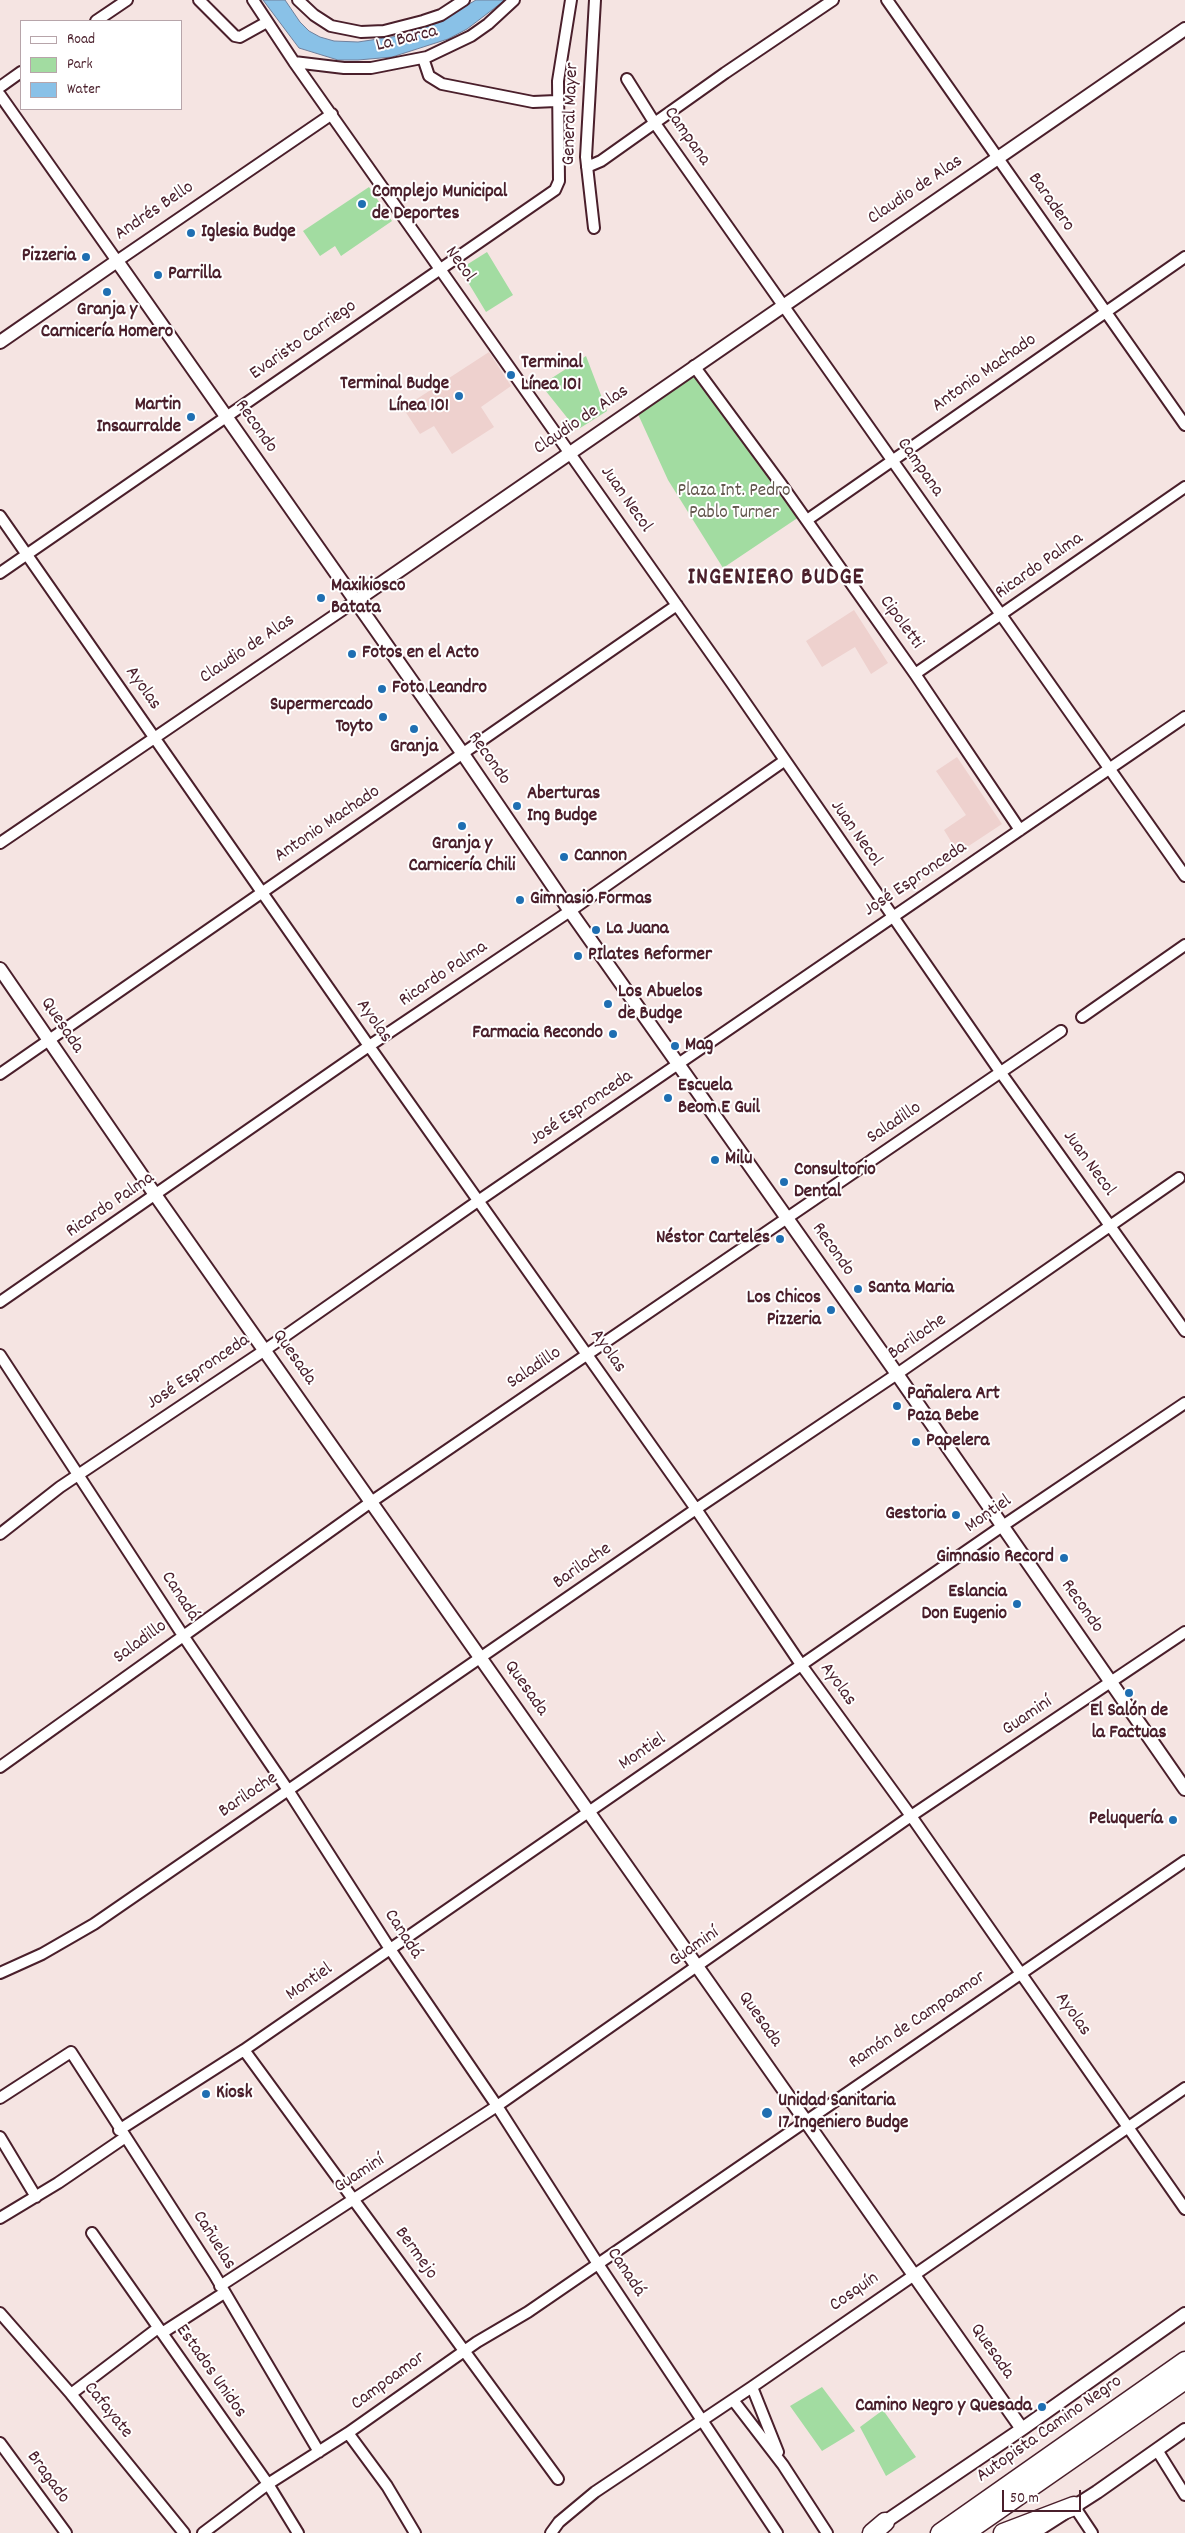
<!DOCTYPE html>
<html>
<head>
<meta charset="utf-8">
<style>
  body { margin:0 }
  #map { position:relative; width:1185px; height:2533px; overflow:hidden; background:#f5e4e2; font-family:Dekko,sans-serif }
  canvas { display:block }
  .legend { position:absolute; left:20px; top:20px; width:162px; height:90px; box-sizing:border-box; background:#fff; border:1px solid #b7a5aa; margin:0; padding:6px 9px; list-style:none; font-size:15px; color:#4a1f2b }
  .legend li { display:flex; align-items:center; gap:10px; height:25px }
  .legend b { width:25px; border:1px solid #b7a5aa }
  .scale { position:absolute; left:1002px; top:2490px; width:79px; height:22px; box-sizing:border-box; border:2px solid #4a1f2b; border-top:0; padding-left:6px; font-size:15px; line-height:18px; white-space:nowrap; color:#4a1f2b; -webkit-text-stroke:4px #fff; paint-order:stroke }
</style>
</head>
<body>
<div id="map">
<canvas width="1185" height="2533"></canvas>
<ul class="legend">
<li><b style="height:6px;background:#fff"></b>Road</li>
<li><b style="height:14px;background:#a2dca1"></b>Park</li>
<li><b style="height:14px;background:#89c1e7"></b>Water</li>
</ul>
<div class="scale">50 m</div>
</div>
<script>
const ctx = document.querySelector('canvas').getContext('2d');
ctx.lineJoin = 'round';
function fillPath(path, color) { ctx.fillStyle = color; ctx.fill(path, 'evenodd'); }
const toPath = rows => new Path2D(rows.map(r => 'M' + r).join(''));
function stroke(path, color, width, dash) { ctx.strokeStyle = color; ctx.lineWidth = width; ctx.lineCap = dash ? 'butt' : 'round'; ctx.setLineDash(dash || []); ctx.stroke(path); }
function write(font, color, halo, rows, align = 'center') {
  ctx.font = font + ' Dekko,sans-serif'; ctx.lineWidth = 4; ctx.setLineDash([]); ctx.textBaseline = 'middle'; ctx.strokeStyle = halo; ctx.fillStyle = color; for (const [text, x, y, turn = 0] of rows) {
    ctx.save(); ctx.translate(x, y); ctx.rotate((+turn || 0) * Math.PI / 180); ctx.textAlign = isNaN(turn) ? turn : align; if (halo) ctx.strokeText(text, 0, 0); ctx.fillText(text, 0, 0); ctx.restore();
  }
}
const built = toPath([
  [489,352,511,386,481,407,494,427,452,454,434,426,420,434,403,408],
  [854,610,888,663,871,674,855,647,822,667,806,641],
  [957,757,1002,824,958,853,944,830,966,815,936,771]
]);
const green = toPath([
  [369,187,392,221,341,256,335,246,320,256,303,231],
  [487,252,513,295,486,312,460,269],
  [586,356,607,411,577,430,541,385],
  [693,372,799,517,723,568,668,480,637,412],
  [822,2387,855,2431,822,2451,790,2406],
  [883,2410,916,2457,886,2476,860,2427]
]);
const water = toPath([
  [263,0,285,0,300,22,309,31,320,37,334,41,358,42,405,35,443,19,476,0,505,0,467,29,448,39,392,57,358,60,338,60,299,48,263,0]
]);
const minor = toPath([
  [199,0,235,36,240,37,267,22],
  [253,0,294,62,731,682,1001,1073,1185,1331],
  [298,0,314,15,331,26,361,32,384,31,423,21,441,15,464,0],
  [887,0,1185,425],
  [96,21,127,0],
  [423,58,429,76,442,84,533,102,556,101],
  [294,62,344,68,371,68,427,57,471,36,488,24,514,0],
  [627,79,654,122,1185,876],
  [0,87,21,72],
  [0,95,117,261,332,114],
  [587,167,601,161,725,73,833,0],
  [594,228,586,157,595,0],
  [694,366,781,484,915,674,1020,830],
  [0,516,369,1046,696,1509,802,1666,911,1816,1185,2209],
  [807,520,1185,257],
  [0,573,555,190,559,181,558,81,571,0],
  [915,674,1185,487],
  [0,843,354,602],
  [1082,1017,1185,945],
  [0,1074,677,605],
  [0,1302,369,1046,570,911,784,761],
  [0,1355,182,1634,288,1790,390,1949,497,2106,598,2264,777,2533],
  [0,1534,60,1487,265,1350,478,1201,1185,717],
  [0,1767,371,1502,1061,1031],
  [0,1973,42,1954,94,1924,696,1509,897,1374,1179,1178],
  [244,2050,558,2479],
  [0,2098,71,2052,214,2274,319,2452],
  [119,2130,244,2050,1001,1527,1185,1403],
  [0,2137,36,2197],
  [0,2218,58,2183,124,2138],
  [92,2233,268,2484,298,2533],
  [220,2286,497,2106,911,1816,1185,1632],
  [0,2313,71,2394,184,2533],
  [162,2333,224,2293],
  [752,2387,778,2452],
  [71,2394,158,2328],
  [733,2400,783,2465,827,2533],
  [348,2433,387,2486,415,2533],
  [0,2443,66,2533],
  [1157,2450,1185,2495],
  [1074,2506,1092,2533],
  [203,2533,268,2484,348,2433,477,2342,528,2312,1185,1861],
  [551,2533,559,2522,595,2492,752,2387,1185,2088]
]);
const tertiary = toPath([
  [0,342,117,261,463,754,570,911,897,1374,1185,1789],
  [354,602,1185,29],
  [0,969,156,1196,1022,2429],
  [879,2526,1022,2429,1185,2314],
  [1033,2533,1097,2492,1185,2430]
]);
const motorway = toPath([
  [872,2533,885,2522],
  [940,2533,1185,2361],
  [965,2533,1185,2380],
  [1003,2533,1074,2506]
]);
const markers = [
  [362,204,5,"#1f6fb2"],
  [191,233,5,"#1f6fb2"],
  [86,257,5,"#1f6fb2"],
  [158,275,5,"#1f6fb2"],
  [107,292,5,"#1f6fb2"],
  [511,375,5,"#1f6fb2"],
  [459,396,5,"#1f6fb2"],
  [191,417,5,"#1f6fb2"],
  [321,598,5,"#1f6fb2"],
  [352,654,5,"#1f6fb2"],
  [382,689,5,"#1f6fb2"],
  [383,717,5,"#1f6fb2"],
  [414,729,5,"#1f6fb2"],
  [517,806,5,"#1f6fb2"],
  [462,826,5,"#1f6fb2"],
  [564,857,5,"#1f6fb2"],
  [520,900,5,"#1f6fb2"],
  [596,930,5,"#1f6fb2"],
  [578,956,5,"#1f6fb2"],
  [608,1004,5,"#1f6fb2"],
  [613,1034,5,"#1f6fb2"],
  [675,1046,5,"#1f6fb2"],
  [668,1098,5,"#1f6fb2"],
  [715,1160,5,"#1f6fb2"],
  [784,1182,5,"#1f6fb2"],
  [780,1239,5,"#1f6fb2"],
  [858,1289,5,"#1f6fb2"],
  [831,1310,5,"#1f6fb2"],
  [897,1406,5,"#1f6fb2"],
  [916,1442,5,"#1f6fb2"],
  [956,1515,5,"#1f6fb2"],
  [1064,1558,5,"#1f6fb2"],
  [1017,1604,5,"#1f6fb2"],
  [1129,1693,5,"#1f6fb2"],
  [1173,1820,5,"#1f6fb2"],
  [206,2094,5,"#1f6fb2"],
  [767,2113,6,"#1f6fb2"],
  [1042,2407,5,"#1f6fb2"]
];
const streetNames = [
  ["La Barca",407,40,-14],
  ["General Mayer",572,114,-88],
  ["Campana",686,137,55],
  ["Claudio de Alas",916,191,-34],
  ["Baradero",1050,203,55],
  ["Andrés Bello",155,212,-34],
  ["Necol",459,265,55],
  ["Evaristo Carriego",304,341,-35],
  ["Antonio Machado",985,374,-35],
  ["Claudio de Alas",582,421,-34],
  ["Recondo",255,427,55],
  ["Campana",919,468,55],
  ["Juan Necol",625,500,55],
  ["Ricardo Palma",1040,567,-35],
  ["Cipoletti",900,623,54],
  ["Claudio de Alas",248,650,-34],
  ["Ayolas",142,689,55],
  ["Recondo",488,759,55],
  ["Antonio Machado",328,825,-34],
  ["Juan Necol",855,834,55],
  ["José Espronceda",916,880,-34],
  ["Ricardo Palma",444,975,-34],
  ["Ayolas",373,1022,55],
  ["Quesada",61,1026,56],
  ["José Espronceda",582,1109,-34],
  ["Saladillo",895,1124,-34],
  ["Juan Necol",1088,1164,54],
  ["Ricardo Palma",111,1206,-34],
  ["Recondo",832,1250,55],
  ["Bariloche",918,1338,-35],
  ["Ayolas",607,1352,55],
  ["Quesada",293,1358,55],
  ["Saladillo",535,1369,-34],
  ["José Espronceda",199,1373,-34],
  ["Montiel",989,1515,-35],
  ["Bariloche",583,1567,-35],
  ["Canadá",179,1597,57],
  ["Recondo",1081,1607,55],
  ["Saladillo",141,1643,-36],
  ["Ayolas",837,1685,54],
  ["Quesada",525,1689,55],
  ["Guaminí",1028,1717,-34],
  ["Montiel",643,1753,-34],
  ["Bariloche",249,1796,-34],
  ["Canadá",402,1935,57],
  ["Guaminí",695,1948,-35],
  ["Montiel",310,1983,-35],
  ["Ayolas",1072,2015,55],
  ["Quesada",759,2020,55],
  ["Ramón de Campoamor",918,2021,-34],
  ["Guaminí",360,2175,-33],
  ["Cañuelas",213,2241,58],
  ["Bermejo",415,2254,54],
  ["Canadá",625,2273,56],
  ["Cosquín",855,2293,-35],
  ["Quesada",991,2352,55],
  ["Estados Unidos",210,2372,55],
  ["Campoamor",389,2382,-36],
  ["Cafayate",107,2411,51],
  ["Autopista Camino Negro",1050,2430,-35],
  ["Bragado",47,2478,54]
];
const poiNames = [
  ["Complejo Municipal",372,193],
  ["de Deportes",372,215],
  ["Iglesia Budge",201,233],
  ["Pizzeria",76,257,"right"],
  ["Parrilla",168,275],
  ["Granja y",107,311,"center"],
  ["Carnicería Homero",107,333,"center"],
  ["Terminal",521,364],
  ["Línea 101",521,386],
  ["Terminal Budge",449,385,"right"],
  ["Línea 101",449,407,"right"],
  ["Martin",181,406,"right"],
  ["Insaurralde",181,428,"right"],
  ["Maxikiosco",331,587],
  ["Batata",331,609],
  ["Fotos en el Acto",362,654],
  ["Foto Leandro",392,689],
  ["Supermercado",373,706,"right"],
  ["Toyto",373,728,"right"],
  ["Granja",414,748,"center"],
  ["Aberturas",527,795],
  ["Ing Budge",527,817],
  ["Granja y",462,845,"center"],
  ["Carnicería Chili",462,867,"center"],
  ["Cannon",574,857],
  ["Gimnasio Formas",530,900],
  ["La Juana",606,930],
  ["PIlates Reformer",588,956],
  ["Los Abuelos",618,993],
  ["de Budge",618,1015],
  ["Farmacia Recondo",603,1034,"right"],
  ["Mag",685,1046],
  ["Escuela",678,1087],
  ["Beom E Guil",678,1109],
  ["Milu",725,1160],
  ["Consultorio",794,1171],
  ["Dental",794,1193],
  ["Néstor Carteles",770,1239,"right"],
  ["Santa Maria",868,1289],
  ["Los Chicos",821,1299,"right"],
  ["Pizzeria",821,1321,"right"],
  ["Pañalera Art",907,1395],
  ["Paza Bebe",907,1417],
  ["Papelera",926,1442],
  ["Gestoria",946,1515,"right"],
  ["Gimnasio Record",1054,1558,"right"],
  ["Eslancia",1007,1593,"right"],
  ["Don Eugenio",1007,1615,"right"],
  ["El Salón de",1129,1712,"center"],
  ["la Factuas",1129,1734,"center"],
  ["Peluquería",1163,1820,"right"],
  ["Kiosk",216,2094],
  ["Unidad Sanitaria",778,2102],
  ["17 Ingeniero Budge",778,2124],
  ["Camino Negro y Quesada",1032,2407,"right"]
];
const parkNames = [
  ["Plaza Int. Pedro",734,492],
  ["Pablo Turner",734,514]
];
const districtNames = [
  ["INGENIERO BUDGE",776,580]
];
fillPath(built, '#eed1ce');
fillPath(green, '#a2dca1');
fillPath(water, '#89c1e7');
stroke(water, '#70809c', 1);
stroke(minor, '#4a1f2b', 14);
stroke(tertiary, '#4a1f2b', 16);
stroke(motorway, '#4a1f2b', 21);
stroke(minor, '#fff', 10);
stroke(tertiary, '#fff', 12);
stroke(motorway, '#fff', 18);
for (const [x, y, r, color] of markers) { const dot = new Path2D(); dot.arc(x, y, r, 0, 2 * Math.PI); ctx.fillStyle = color; ctx.fill(dot); stroke(dot, '#fff', 2); }
write('19px', '#4a1f2b', '#fff', streetNames);
write('bold 19px', '#4a1f2b', '#fff', poiNames, 'left');
write('19px', '#64584e', '#fff', parkNames);
ctx.letterSpacing = '1px';
write('bold 24px', '#4a1f2b', '#fff', districtNames);
ctx.letterSpacing = '0px';
</script>
</body>
</html>
